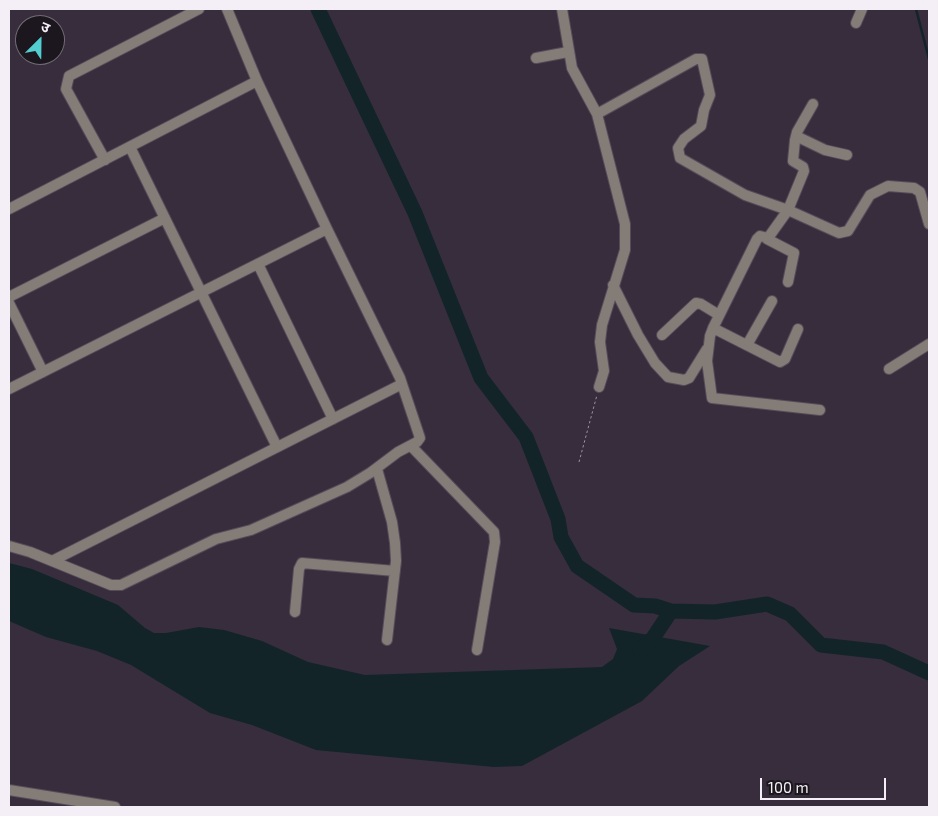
<!DOCTYPE html>
<html>
<head>
<meta charset="utf-8">
<style>
  body { margin:0 }
  #map { position:relative; width:938px; height:816px; overflow:hidden; background:#372d3c; font-family:"Exo 2","Noto Sans Devanagari",sans-serif }
  canvas { display:block }
  .frame { position:absolute; inset:0; border:10px solid #f4eef7; pointer-events:none }
  .north { position:absolute; left:15px; top:15px; width:50px; height:50px; box-sizing:border-box; background:#1c171e; border:1px solid #726d75; border-radius:50%; rotate:23deg; font-size:14px; font-weight:700; line-height:20px; text-align:center; color:#f4eef7 }
  .north::after { content:''; display:block; margin:auto; width:18px; height:22px; background:#52cdd0; clip-path:polygon(50% 0,100% 100%,50% 72%,0 100%) }
  .scale { position:absolute; left:760px; top:778px; width:126px; height:22px; box-sizing:border-box; border:2px solid #f4eef7; border-top:0; padding-left:6px; font-size:15px; line-height:18px; white-space:nowrap; color:#f4eef7; -webkit-text-stroke:4px #1c171e; paint-order:stroke }
</style>
</head>
<body>
<div id="map">
<canvas width="938" height="816"></canvas>
<div class="frame"></div>
<div class="north">उ</div>
<div class="scale">100 m</div>
</div>
<script>
const ctx = document.querySelector('canvas').getContext('2d');
ctx.lineJoin = 'round';
function fillPath(path, color) { ctx.fillStyle = color; ctx.fill(path, 'evenodd'); }
const toPath = rows => new Path2D(rows.map(r => 'M' + r).join(''));
function stroke(path, color, width, dash) { ctx.strokeStyle = color; ctx.lineWidth = width; ctx.lineCap = dash ? 'butt' : 'round'; ctx.setLineDash(dash || []); ctx.stroke(path); }
const water = toPath([
  [9,563,32,569,118,605,145,628,154,633,166,633,199,627,224,630,262,641,308,662,365,675,602,667,613,659,617,649,609,628,710,646,679,666,642,701,522,766,494,767,316,750,252,725,210,713,131,665,97,651,46,637,9,621]
]);
const stream = toPath([
  [916,9,929,59]
]);
const river = toPath([
  [318,9,415,213,481,378,526,437,558,519,561,537,577,566,634,605,655,606,671,611,715,612,767,604,790,614,821,645,883,652,929,673],
  [640,650,653,638,671,611]
]);
const path = toPath([
  [579,462,597,395]
]);
const minor = toPath([
  [562,9,572,68,597,114,625,224,625,250,602,325,600,342,604,371,599,387],
  [856,23,862,9],
  [536,58,568,52],
  [813,104,797,132,795,140,793,161,803,167,804,171,788,210,768,238,760,236,757,239,713,328,710,336,707,361,712,398,820,410],
  [597,114,696,59,702,59,710,95,704,110,701,126,684,139,678,148,680,158,745,195,788,210,839,233,848,231,870,195,888,186,914,188,920,192,929,224],
  [796,136,825,150,847,155],
  [130,147,277,447],
  [105,160,66,89,69,76,199,9],
  [9,209,257,81],
  [767,239,794,253,788,282],
  [258,264,333,419],
  [613,285,638,335,655,363,668,377,684,380,689,378,707,349],
  [9,297,165,218],
  [9,303,43,372],
  [713,328,780,362,785,359,798,329],
  [662,335,696,303,701,304,719,315],
  [747,345,772,301],
  [889,369,929,344],
  [9,389,327,229],
  [411,446,494,532,495,542,477,650],
  [377,469,392,522,395,543,396,561,387,640],
  [9,546,30,552,111,585,121,585,216,539,251,530,347,487,370,473,398,452,417,442,420,438,400,378,327,229,257,81,227,9],
  [52,561,402,384],
  [295,612,299,569,302,563,395,571],
  [9,790,115,807]
]);
fillPath(water, '#132429');
stroke(stream, '#132429', 2.5);
stroke(river, '#132429', 15);
stroke(minor, '#554c5a', 12);
stroke(path, '#9b949f', 1, [2.5, 2.5]);
stroke(minor, '#847c77', 10);
</script>
</body>
</html>
